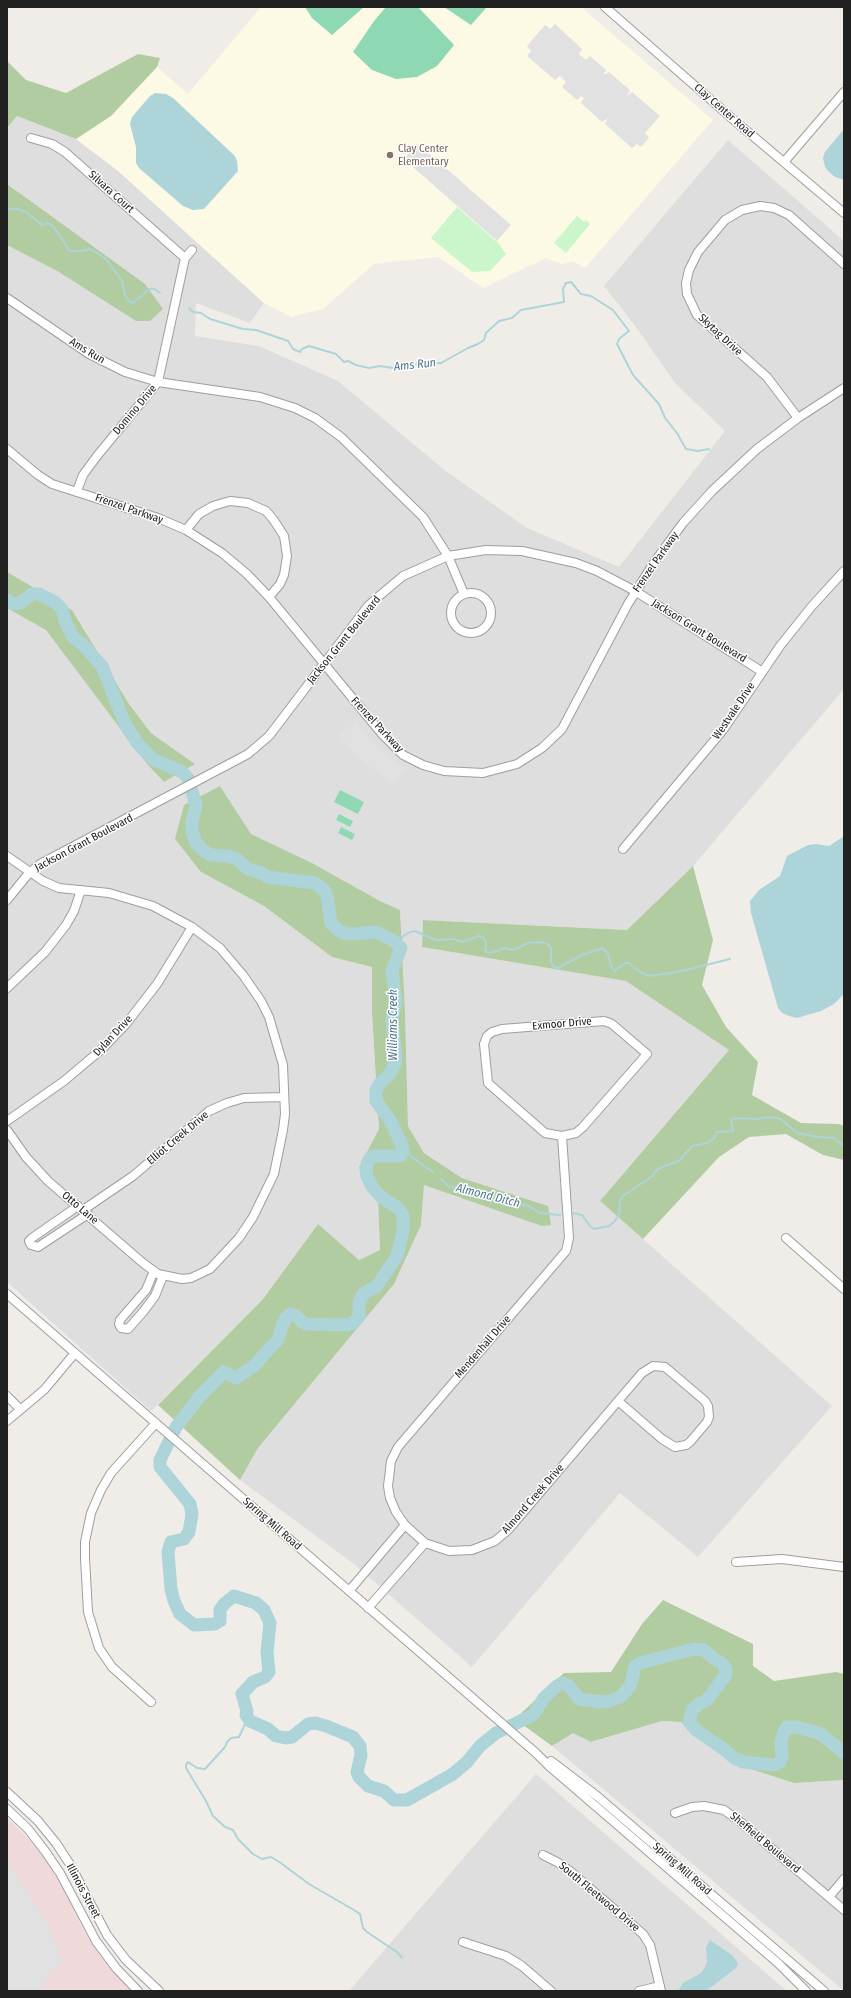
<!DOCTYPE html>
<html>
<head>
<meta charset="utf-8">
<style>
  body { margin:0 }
  #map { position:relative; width:851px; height:1998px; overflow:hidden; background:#f0ede8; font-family:"Fira Sans Condensed",sans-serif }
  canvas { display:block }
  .frame { position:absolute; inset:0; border:8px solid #212121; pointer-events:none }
</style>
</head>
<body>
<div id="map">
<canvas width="851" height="1998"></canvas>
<div class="frame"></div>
</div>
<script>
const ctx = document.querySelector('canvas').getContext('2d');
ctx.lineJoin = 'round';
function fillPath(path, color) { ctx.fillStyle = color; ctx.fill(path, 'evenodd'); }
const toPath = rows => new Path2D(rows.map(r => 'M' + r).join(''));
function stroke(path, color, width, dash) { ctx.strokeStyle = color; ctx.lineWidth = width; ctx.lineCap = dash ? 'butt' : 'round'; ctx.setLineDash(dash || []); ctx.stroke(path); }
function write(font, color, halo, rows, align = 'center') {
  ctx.font = font + ' "Fira Sans Condensed",sans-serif'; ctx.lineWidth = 3; ctx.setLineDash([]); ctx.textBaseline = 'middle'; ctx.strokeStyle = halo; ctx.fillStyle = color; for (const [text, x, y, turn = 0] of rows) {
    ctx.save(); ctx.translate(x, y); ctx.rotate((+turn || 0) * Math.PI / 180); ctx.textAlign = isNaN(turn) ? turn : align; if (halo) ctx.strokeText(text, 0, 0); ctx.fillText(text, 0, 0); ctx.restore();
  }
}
const residential = toPath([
  [17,116,76,139,117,170,264,303,250,323,196,303,195,336,259,346,338,381,443,469,527,528,619,567,725,431,675,383,636,327,604,286,728,140,844,241,844,689,693,866,627,930,423,920,422,947,627,981,729,1050,600,1201,832,1406,698,1557,620,1493,472,1667,354,1564,240,1480,258,1448,394,1284,421,1225,424,1185,548,1206,462,1178,424,1153,408,1126,405,1011,400,910,380,901,312,863,251,834,220,786,201,872,264,906,332,957,372,967,372,1013,379,1129,359,1167,378,1200,380,1250,359,1260,318,1224,263,1299,151,1411,7,1282,7,608,46,629,147,764,164,782,195,764,151,733,129,704,72,610,7,572,7,245,59,272,15,189,7,184,7,128],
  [662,1721,681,1722,732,1763,794,1783,844,1780,844,1991,552,1746,573,1732,592,1742],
  [536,1774,787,1991,349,1991]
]);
const commercial = toPath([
  [7,1817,40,1851,60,1883,86,1935,104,1961,133,1991,7,1991]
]);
const education = toPath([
  [261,7,581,7,713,120,585,268,573,261,562,264,546,258,483,288,438,257,374,264,323,309,291,317,264,303,117,170,76,139,111,116,157,67,188,94]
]);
const forest = toPath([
  [138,54,160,58,157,67,111,116,76,139,17,116,7,128,7,61,26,80,66,93],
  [7,184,145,284,163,309,150,321,136,321,59,272,7,245],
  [7,572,72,610,129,704,151,733,195,764,164,782,147,764,46,630,7,608],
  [220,786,251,834,312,863,380,901,400,910,405,1011,408,1126,424,1153,462,1178,548,1206,551,1225,542,1226,424,1185,421,1225,394,1284,258,1448,240,1480,158,1405,263,1299,318,1224,359,1260,380,1250,378,1200,359,1167,379,1129,372,1013,372,967,332,957,264,906,201,872,175,839,184,805],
  [693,866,713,940,702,985,726,1027,758,1062,752,1095,801,1123,839,1124,844,1126,844,1160,823,1155,786,1134,749,1137,719,1157,643,1239,600,1201,729,1050,626,981,422,947,423,920,627,930],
  [663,1600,753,1644,753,1666,774,1681,836,1672,844,1674,844,1780,794,1783,732,1763,681,1722,662,1721,591,1742,573,1733,552,1746,515,1719,564,1673,611,1672,642,1624]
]);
const park = toPath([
  [457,207,499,244,506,254,490,271,472,272,431,238],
  [577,216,584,222,586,220,590,224,566,253,554,243]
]);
const pitch = toPath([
  [305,7,364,7,332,35,312,18],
  [386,7,418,7,454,45,437,66,417,77,396,79,372,70,353,52,374,21],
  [444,7,487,7,471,25],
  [340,790,364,802,358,814,334,802],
  [339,814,353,821,350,827,336,820],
  [341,827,355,834,352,840,338,833]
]);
const parking = toPath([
  [555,24,582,49,579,54,586,60,590,56,606,70,603,75,609,72,630,90,627,96,632,92,660,116,645,133,649,138,641,147,637,144,632,148,605,124,608,118,602,122,581,103,584,98,581,96,577,100,562,87,566,82,560,76,555,80,527,56,531,51,527,46,545,25,550,29],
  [418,144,511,225,497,241,404,159],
  [356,721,374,744,406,769,394,786,360,759,339,735],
  [7,1862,32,1898,49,1928,57,1946,58,1955,65,1959,37,1991,7,1991]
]);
const water = toPath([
  [155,93,166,94,173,98,235,156,237,161,238,171,204,209,193,210,183,206,139,168,136,163,136,147,130,124,132,117,150,96],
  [844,129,844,180,835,177,828,171,825,167,823,158,825,152],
  [844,836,844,994,834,1004,821,1011,797,1018,789,1016,782,1013,778,1008,751,913,750,901,759,890,780,876,787,856,808,845,816,844,829,846],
  [710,1940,732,1955,738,1963,736,1968,706,1991,678,1991,683,1983,701,1973,705,1967,707,1961,706,1947]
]);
const stream = toPath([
  [7,209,16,209,26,212,42,225,48,223,53,226,70,251,81,251,90,249,105,258,122,281,125,295,129,301,133,303,149,289,154,289,160,293],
  [189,308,193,312,201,313,210,319,243,329,256,330,288,341,293,349,300,352,302,349,309,346,336,354,344,362,348,361,356,365,369,368,380,366,393,368,413,364,441,363,468,348,478,344,484,340,486,333,499,321,512,318,521,310,564,302,563,289,566,283,571,282,581,294,591,296,613,310,629,331,619,339,617,344,633,375,659,404,665,418,677,433,686,449,698,451,709,449],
  [399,944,403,936,410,932,415,931,436,940,453,939,462,942,479,936,483,937,486,942,485,951,490,953,505,948,513,950,528,943,541,942,547,944,551,948,551,962,554,967,558,968,582,955,603,948,608,954,611,966,615,971,625,963,629,963,640,972,649,976,677,972,730,959],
  [403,1151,433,1172],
  [441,1179,449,1187,467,1188,474,1194,487,1198,503,1203,509,1202,529,1206,540,1213,560,1215],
  [573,1213,582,1215,590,1226,594,1229,609,1226,615,1221,619,1215,620,1200,624,1195,650,1178,658,1169,680,1160,692,1146,707,1143,714,1138,717,1132,733,1131,731,1121,734,1118,756,1119,769,1117,778,1118,783,1121,797,1133,818,1137,834,1138,844,1146],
  [248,1718,239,1737,231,1738,227,1742,225,1747,205,1769,197,1768,188,1762,186,1765,186,1768,206,1801,213,1816,225,1827,233,1830,238,1839,253,1854,262,1859,271,1857,278,1861,309,1884,354,1910,360,1914,363,1928,367,1932,397,1952,402,1958]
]);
const river = toPath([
  [7,600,13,604,20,603,32,594,39,594,55,602,62,609,65,621,73,637,82,644,102,666,126,726,139,745,153,759,182,772,188,778,196,805,192,822,192,832,196,843,204,851,211,855,228,856,238,860,248,869,262,873,268,877,315,883,324,890,327,896,331,923,337,929,344,933,352,934,376,932,394,941,401,948,392,970,396,1001,392,1020,396,1062,389,1075,380,1083,376,1090,376,1101,390,1120,402,1145,403,1151,400,1156,372,1156,368,1161,366,1169,367,1177,373,1188,380,1196,398,1208,403,1215,403,1231,397,1256,377,1286,363,1294,359,1302,359,1317,353,1323,347,1325,305,1324,296,1316,291,1314,286,1318,282,1326,279,1338,254,1366,236,1378,224,1372,200,1396,176,1427,160,1460,160,1467,190,1504,192,1514,189,1532,184,1539,171,1542,168,1552,171,1589,174,1601,180,1614,194,1625,215,1624,220,1621,220,1610,224,1604,234,1596,256,1603,264,1610,270,1623,267,1652,269,1672,265,1677,253,1682,242,1694,247,1711,246,1715,250,1721,268,1729,276,1736,286,1738,292,1737,308,1724,315,1723,326,1726,353,1737,360,1746,361,1755,357,1772,359,1777,368,1786,384,1791,394,1800,407,1800,453,1774,467,1762,480,1746,496,1733,533,1715,544,1698,557,1686,562,1683,569,1686,579,1699,600,1702,609,1701,620,1697,627,1690,631,1684,635,1666,640,1663,694,1649,704,1650,716,1660,722,1663,726,1669,725,1676,707,1700,699,1704,692,1710,689,1722,696,1730,725,1750,734,1758,743,1762,774,1765,780,1762,782,1757,781,1742,783,1734,787,1727,797,1727,821,1734,844,1753]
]);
const minor = toPath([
  [605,7,735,121,844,213],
  [31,138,52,144,65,152,185,258],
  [784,162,844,92],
  [7,298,89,354,125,372,158,382,260,397,295,408,315,418,341,437,423,517,448,556,464,594],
  [798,418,767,377,697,315,687,294,686,283,689,270,698,252,725,220,742,210,760,206,774,208,789,215,844,264],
  [7,449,38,475,52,484,158,518,186,530,222,553,247,574,269,597,382,734,403,755,423,765,444,771,483,773,517,764,542,748,562,729,628,604,653,564,683,523,712,491,757,449,798,418,844,388],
  [77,491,83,475,97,456,158,382,185,258,192,250],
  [186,530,199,514,213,506,223,503,230,501,248,503,266,511,273,519,284,536,287,556,284,575,280,584,269,597],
  '451 613a20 20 0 1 1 40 0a20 20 0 1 1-40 0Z',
  [623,849,723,730,780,646,812,606,844,571],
  [7,856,43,881,59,888,109,893,153,906,192,927,220,948,243,975,261,1001,269,1017,283,1065,285,1114,283,1130,274,1174,253,1217,239,1238,210,1269,191,1278,182,1279,158,1274,143,1263,48,1181,26,1157,7,1130],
  [7,900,29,873,40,864,248,754,269,736,368,606,378,597,403,576,448,556,486,550,522,551,576,563,597,571,635,591,761,671],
  [7,988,45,952,66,925,74,911,81,890],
  [604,1021,612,1024,647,1054,583,1127,576,1133,562,1136,545,1133,488,1083,484,1044,487,1036,492,1032,502,1029,604,1021],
  [7,1121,64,1081,102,1049,126,1024,157,984,192,927],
  [562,1136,569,1238,566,1251,398,1447,391,1461,388,1486,390,1498,396,1512,405,1525,425,1543,449,1551,472,1550,495,1541,508,1530,618,1401,642,1373,653,1366,665,1367,705,1401,708,1406,709,1417,707,1422,690,1442,686,1445,675,1447,662,1439,618,1401],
  [78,1206,32,1238,29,1241,31,1245,38,1247,88,1214],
  [83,1210,133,1176,209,1111,227,1103,244,1098,284,1097],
  [786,1238,844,1289],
  [154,1271,146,1290,120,1320,119,1324,121,1328,128,1329,143,1312,155,1296,163,1276],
  [7,1294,536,1753,549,1766,778,1963,806,1991],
  [7,1396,20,1409],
  [7,1421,44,1390,75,1353],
  [736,1562,782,1559,844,1567],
  [349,1591,405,1525],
  [368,1608,425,1543],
  [151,1702,112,1667,99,1648,88,1612,85,1558,85,1542,91,1513,101,1490,111,1473,156,1423],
  [551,1761,597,1796,824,1991],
  [7,1792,38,1821,56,1843,71,1866,107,1935,126,1960,159,1991],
  [7,1809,28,1829,45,1851,60,1873,96,1941,116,1968,138,1991],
  [675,1813,692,1807,704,1806,724,1810,738,1820,844,1910],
  [543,1855,557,1862,570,1871,643,1934,650,1945,661,1991],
  [829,1897,844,1879],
  [463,1942,506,1956,522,1966,551,1991],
  [639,1991,660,1986]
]);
const markers = [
  [390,155,4,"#8d6e63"]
];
const streetNames = [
  ["Clay Center Road",724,111,41],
  ["Silvara Court",111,192,42],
  ["Skytag Drive",720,335,43],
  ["Ams Run",87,351,31],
  ["Domino Drive",135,410,-50],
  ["Frenzel Parkway",129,509,19],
  ["Frenzel Parkway",656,562,-55],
  ["Jackson Grant Boulevard",699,631,32],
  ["Jackson Grant Boulevard",344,640,-51],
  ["Westvale Drive",734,711,-56],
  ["Frenzel Parkway",377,725,47],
  ["Jackson Grant Boulevard",84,843,-28],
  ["Exmoor Drive",562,1024,-5],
  ["Dylan Drive",113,1036,-47],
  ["Elliot Creek Drive",178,1138,-40],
  ["Otto Lane",80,1208,40],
  ["Mendenhall Drive",483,1347,-49],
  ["Almond Creek Drive",533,1499,-49],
  ["Spring Mill Road",272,1524,41],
  ["Sheffield Boulevard",765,1843,40],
  ["Spring Mill Road",682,1869,41],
  ["Illinois Street",83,1891,62],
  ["South Fleetwood Drive",599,1897,40]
];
const educationNames = [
  ["Clay Center",398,149],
  ["Elementary",398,162]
];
const waterNames = [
  ["Ams Run",415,365,-6],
  ["Williams Creek",394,1025,-90],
  ["Almond Ditch",488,1196,14]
];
fillPath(residential, '#dfdede');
fillPath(commercial, '#efd9db');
fillPath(education, '#fcfae5');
fillPath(forest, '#b2cca1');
fillPath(park, '#cbf5ca');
fillPath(pitch, '#8ed8b3');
fillPath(parking, '#e1e1e1');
fillPath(water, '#add4d9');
stroke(stream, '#add4d9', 2);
stroke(river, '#add4d9', 13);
stroke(minor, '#9e9e9e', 10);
stroke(minor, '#fff', 8);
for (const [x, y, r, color] of markers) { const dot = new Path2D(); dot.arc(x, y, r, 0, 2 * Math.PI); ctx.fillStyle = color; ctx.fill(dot); stroke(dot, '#fff', 1.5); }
write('11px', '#212121', '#fff', streetNames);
write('11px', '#785e54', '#fff', educationNames, 'left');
write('italic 12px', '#4b7692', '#fff', waterNames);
</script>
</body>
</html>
